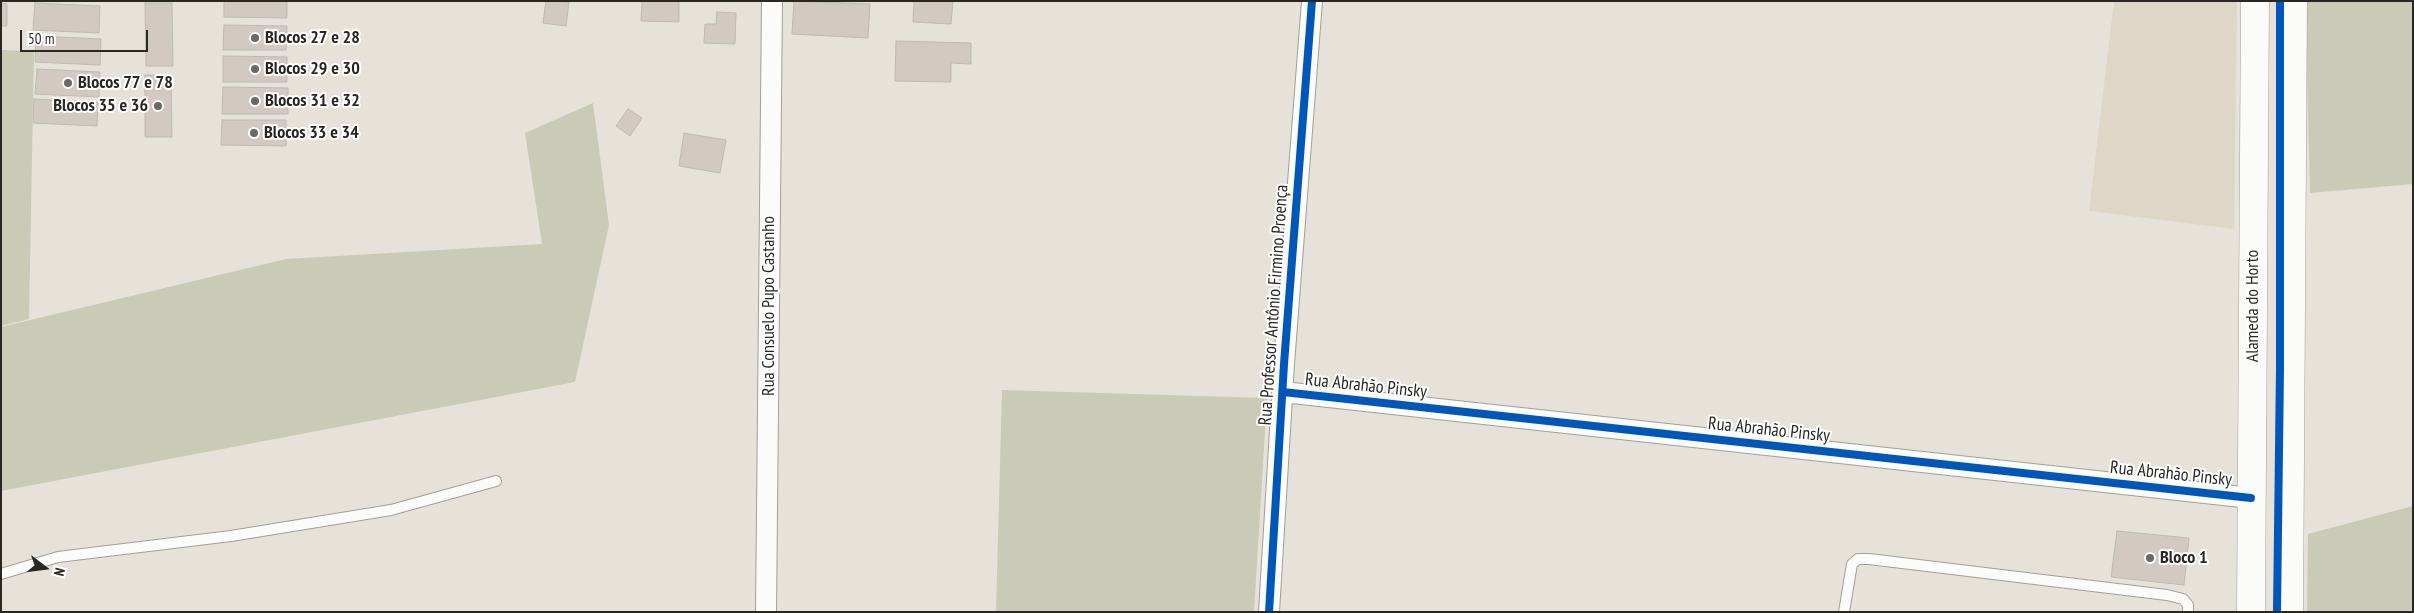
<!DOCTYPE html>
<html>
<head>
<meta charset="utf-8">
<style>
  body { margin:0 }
  #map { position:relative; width:2414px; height:613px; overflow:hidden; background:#e6e2da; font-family:"PT Sans Narrow",sans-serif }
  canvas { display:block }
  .frame { position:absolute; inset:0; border:2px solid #2a2722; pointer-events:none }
  .north { position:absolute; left:20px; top:543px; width:50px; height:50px; -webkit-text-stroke:4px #fff; paint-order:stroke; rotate:105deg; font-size:14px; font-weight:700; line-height:20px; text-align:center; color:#2a2722 }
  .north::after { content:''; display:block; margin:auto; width:18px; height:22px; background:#2a2722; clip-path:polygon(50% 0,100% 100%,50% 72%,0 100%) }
  .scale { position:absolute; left:20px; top:30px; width:128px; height:22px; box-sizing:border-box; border:2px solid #2a2722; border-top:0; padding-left:6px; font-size:15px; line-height:18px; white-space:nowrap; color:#2a2722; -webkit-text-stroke:4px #fff; paint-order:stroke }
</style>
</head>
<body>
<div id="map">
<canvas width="2414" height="613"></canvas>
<div class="frame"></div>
<div class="north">N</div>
<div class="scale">50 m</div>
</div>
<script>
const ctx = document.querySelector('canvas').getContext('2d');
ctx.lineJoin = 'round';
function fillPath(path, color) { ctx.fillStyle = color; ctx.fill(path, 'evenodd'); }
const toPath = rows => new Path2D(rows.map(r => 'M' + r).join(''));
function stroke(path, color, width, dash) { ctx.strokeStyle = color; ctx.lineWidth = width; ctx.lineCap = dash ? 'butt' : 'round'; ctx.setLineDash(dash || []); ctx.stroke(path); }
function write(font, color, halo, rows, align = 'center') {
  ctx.font = font + ' "PT Sans Narrow",sans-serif'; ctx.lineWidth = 4; ctx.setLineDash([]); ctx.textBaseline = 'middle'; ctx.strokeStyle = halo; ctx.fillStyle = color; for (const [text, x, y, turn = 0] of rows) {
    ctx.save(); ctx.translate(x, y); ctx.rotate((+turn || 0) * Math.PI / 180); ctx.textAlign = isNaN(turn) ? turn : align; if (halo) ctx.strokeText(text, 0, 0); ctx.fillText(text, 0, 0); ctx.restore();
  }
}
const built = toPath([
  [2114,1,2237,1,2234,229,2089,211]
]);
const green = toPath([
  [2305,1,2413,1,2413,184,2310,193],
  [1,50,34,51,29,319,1,326],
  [593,103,609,225,575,382,1,491,1,327,286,259,542,244,525,133],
  [1002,390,1267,398,1254,612,996,612],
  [2413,506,2413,612,2307,612,2308,534]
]);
const building = toPath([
  [224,1,287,1,287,18,224,17,224,1],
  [546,1,569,2,566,26,543,23,546,1],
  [642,1,679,1,679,22,641,21,642,1],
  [794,1,870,4,868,38,792,34,794,1],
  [914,1,953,1,951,24,913,22,914,1],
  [1,3,7,4,7,26,1,26,1,3],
  [35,3,100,6,99,33,33,30,35,3],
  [145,3,172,3,173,66,146,66,145,3],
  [717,12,736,13,735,44,704,43,705,24,716,24,717,12],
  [224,25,287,26,286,50,223,50,224,25],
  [36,36,101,39,100,65,35,62,36,36],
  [896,41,971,43,971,64,951,63,951,82,895,81,896,41],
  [223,56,287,57,287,82,223,82,223,56],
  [37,69,100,72,99,97,35,94,37,69],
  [145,75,171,75,172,137,145,137,145,75],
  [223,87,288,88,288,114,222,114,223,87],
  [34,99,98,102,97,126,33,123,34,99],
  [628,109,642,118,630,136,616,126,628,109],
  [222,120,286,120,286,146,221,145,222,120],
  [684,133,726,140,720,173,679,166,684,133],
  [2117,531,2189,538,2184,585,2111,577,2117,531]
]);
const service = toPath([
  [1,574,58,557,231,536,391,510,496,481],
  [1844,612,1852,564,1858,559,1869,559,2167,595,2183,599,2188,605,2188,612]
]);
const minor = toPath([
  [1283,392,2251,498],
  [766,612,772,1],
  [1269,612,1284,364,1312,1]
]);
const secondary = toPath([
  [2251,612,2255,1],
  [2289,612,2293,1]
]);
const cycleway = toPath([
  [1283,392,2251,498],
  [1269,612,1284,364,1312,1],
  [2277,612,2280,369,2280,1]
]);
const markers = [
  [255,38,5,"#6c6862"],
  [255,69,5,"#6c6862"],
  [68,83,5,"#6c6862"],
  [255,101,5,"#6c6862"],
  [158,106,5,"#6c6862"],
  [254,133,5,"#6c6862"],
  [2150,558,5,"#6c6862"]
];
const poiNames = [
  ["Blocos 27 e 28",265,38],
  ["Blocos 29 e 30",265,69],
  ["Blocos 77 e 78",78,83],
  ["Blocos 31 e 32",265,101],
  ["Blocos 35 e 36",148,106,"right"],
  ["Blocos 33 e 34",264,133],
  ["Bloco 1",2160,558]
];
const streetNames = [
  ["Rua Professor Antônio Firmino Proença",1274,305,-86],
  ["Rua Consuelo Pupo Castanho",769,306,-90],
  ["Alameda do Horto",2253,306,-90],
  ["Rua Abrahão Pinsky",1366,386,6],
  ["Rua Abrahão Pinsky",1769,430,6],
  ["Rua Abrahão Pinsky",2171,474,6]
];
fillPath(built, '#ded7c8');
fillPath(green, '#c9cbb6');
fillPath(building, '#d2cac2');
stroke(building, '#bdb9b4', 1);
stroke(service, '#a29f9a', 12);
stroke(minor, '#a29f9a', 22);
stroke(secondary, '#a29f9a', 29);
stroke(service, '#fbfbf9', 10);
stroke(minor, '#fbfbf9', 20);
stroke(secondary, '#fbfbf9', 28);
stroke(cycleway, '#0057b8', 8);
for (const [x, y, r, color] of markers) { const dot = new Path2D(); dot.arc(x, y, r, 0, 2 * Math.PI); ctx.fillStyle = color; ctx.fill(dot); stroke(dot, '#fff', 2); }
write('bold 18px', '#2a2722', '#fff', poiNames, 'left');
write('18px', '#2a2722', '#fff', streetNames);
</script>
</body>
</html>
